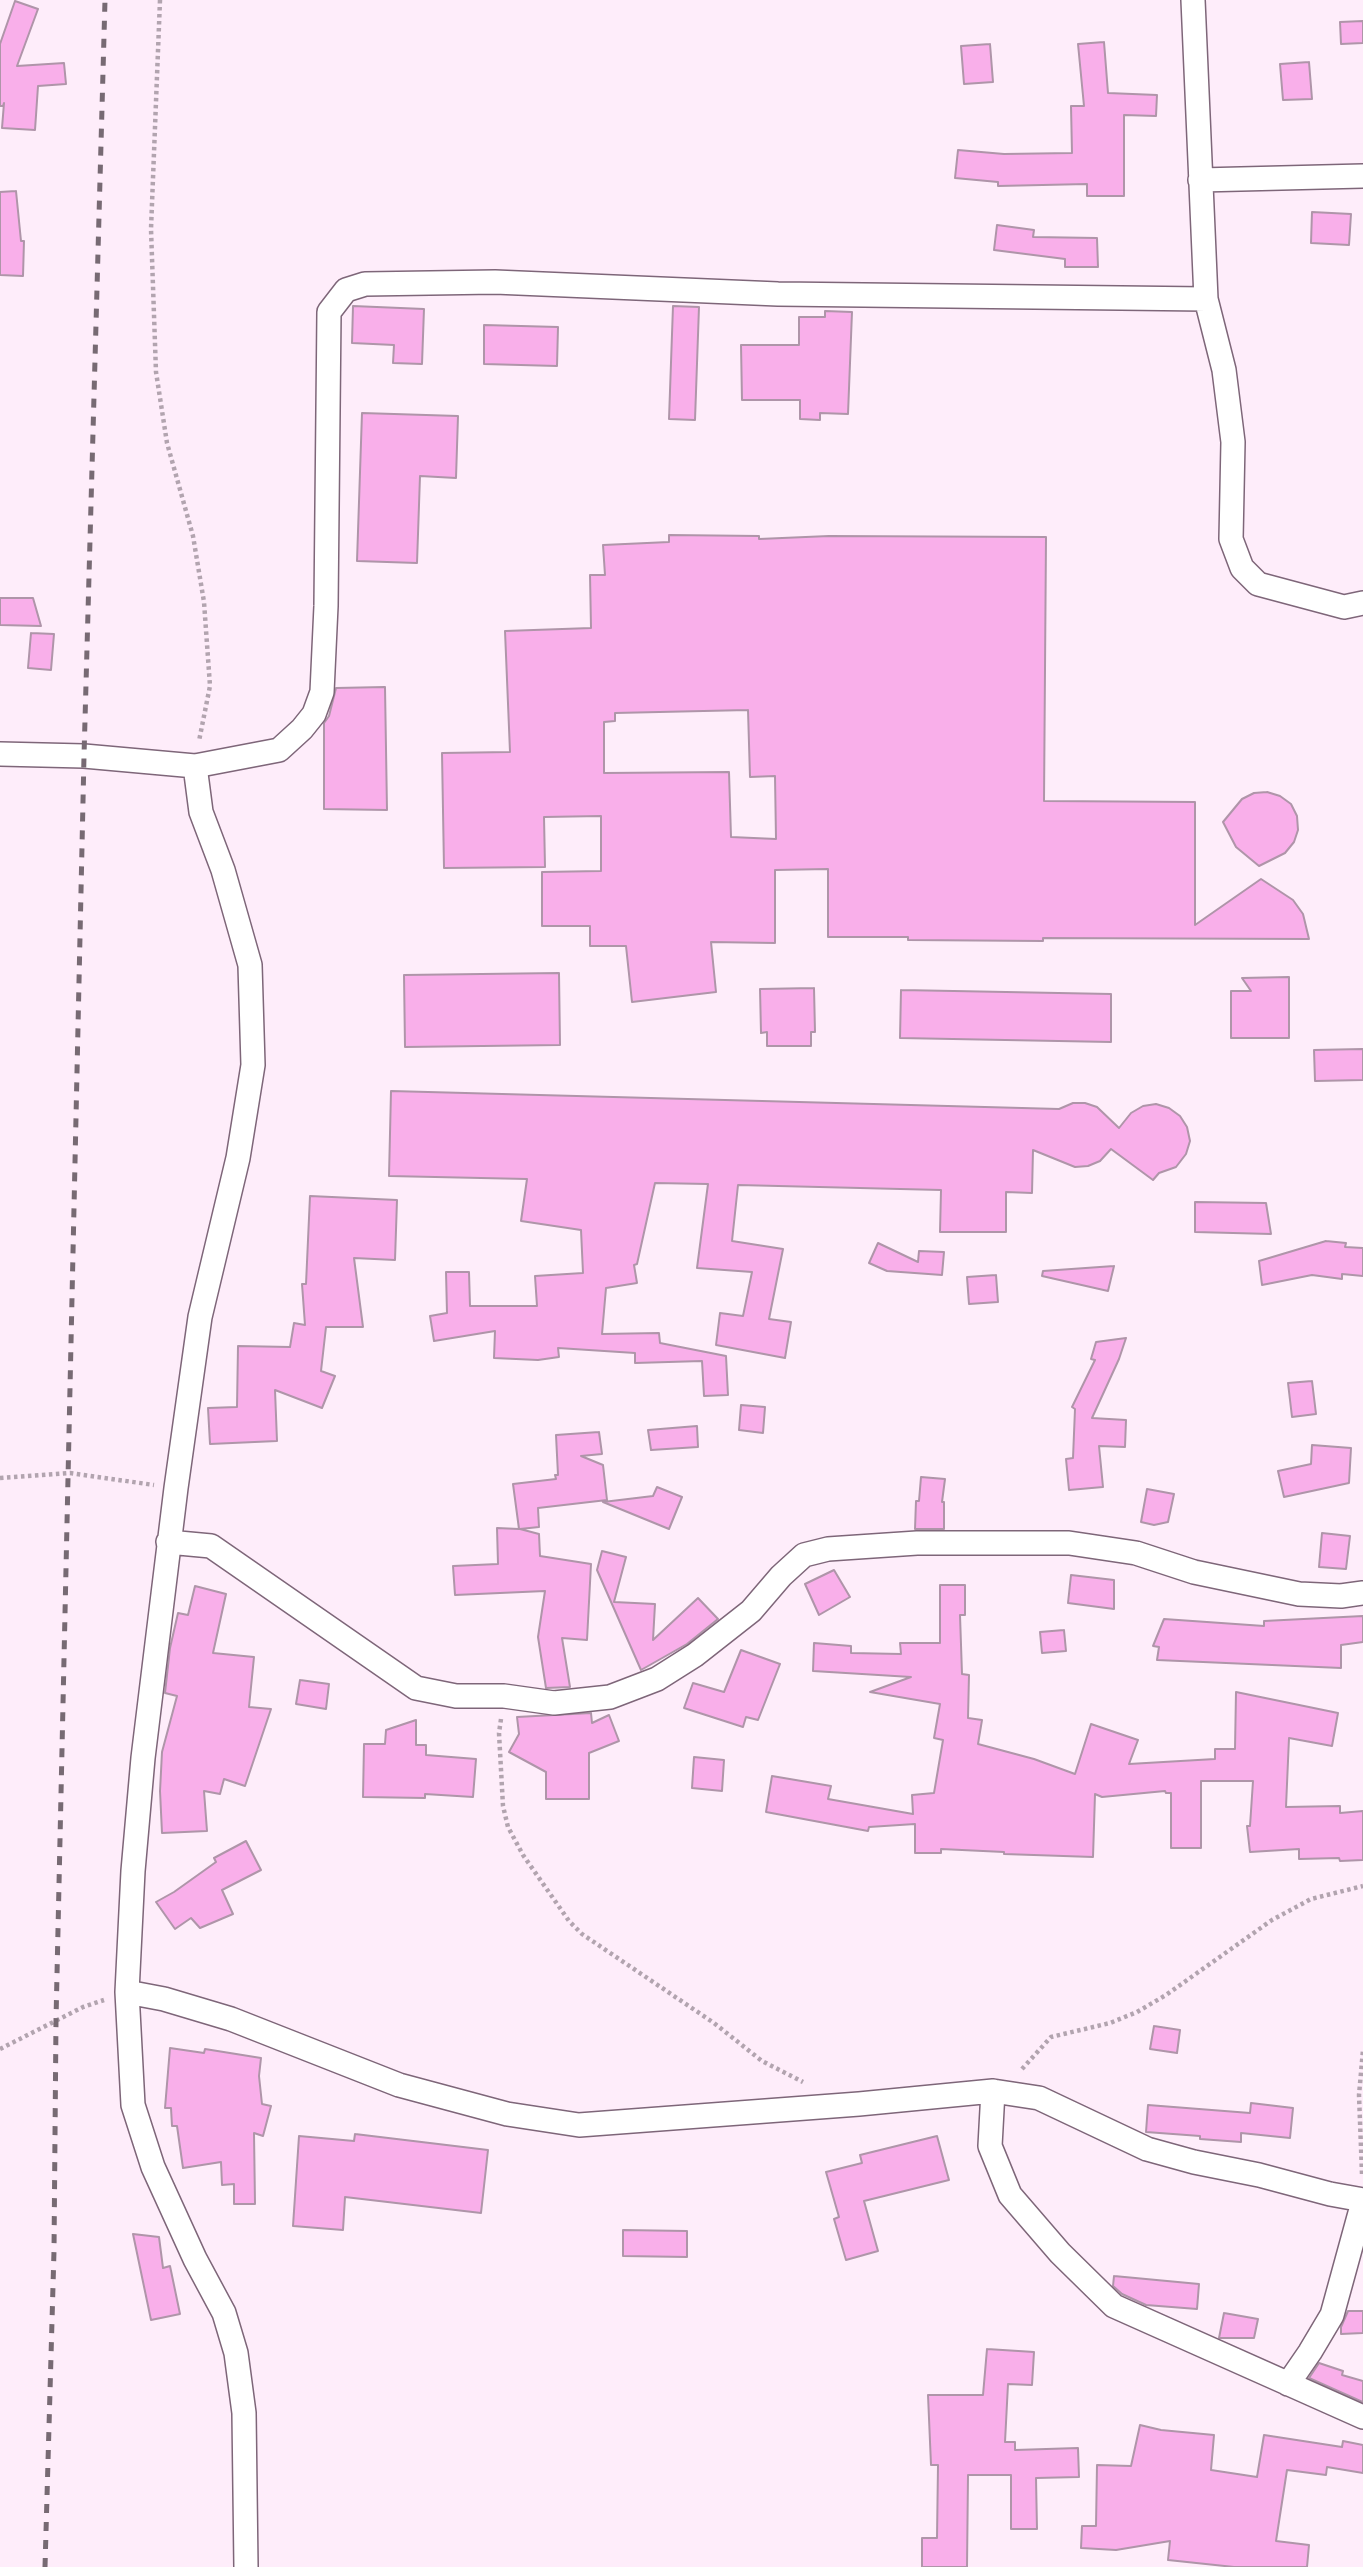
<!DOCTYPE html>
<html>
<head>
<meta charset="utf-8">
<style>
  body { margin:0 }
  canvas { display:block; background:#feedfa }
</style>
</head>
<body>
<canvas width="1363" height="2567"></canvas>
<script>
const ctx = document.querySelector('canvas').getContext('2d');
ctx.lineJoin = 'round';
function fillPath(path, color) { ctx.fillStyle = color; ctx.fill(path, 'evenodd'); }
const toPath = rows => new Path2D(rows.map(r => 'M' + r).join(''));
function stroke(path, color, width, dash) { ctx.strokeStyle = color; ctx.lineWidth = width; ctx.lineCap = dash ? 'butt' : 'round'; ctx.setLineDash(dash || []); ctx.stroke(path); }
const building = toPath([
  [15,1,38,9,17,66,64,63,66,84,38,86,35,130,2,128,4,103,3,106,0,106,0,44,15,1],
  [1363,21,1363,43,1341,44,1340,22,1363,21],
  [1104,42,1108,93,1157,95,1156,116,1124,115,1124,196,1087,196,1087,184,998,186,998,182,955,178,958,150,1004,154,1072,153,1071,106,1084,106,1078,44,1104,42],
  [990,44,993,82,964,84,961,46,990,44],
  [1309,62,1312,99,1283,100,1280,64,1309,62],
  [16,191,21,241,24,241,23,276,0,275,0,192,16,191],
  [1312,212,1351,214,1349,245,1311,243,1312,212],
  [997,225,1034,230,1033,237,1097,238,1098,267,1065,267,1065,259,994,250,997,225],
  [353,306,424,309,422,364,393,363,394,345,352,343,353,306],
  [673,306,699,307,695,420,669,419,673,306],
  [825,311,852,312,848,414,820,413,820,420,800,419,800,400,742,400,741,345,799,345,799,317,825,317,825,311],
  [484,325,558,327,557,366,484,364,484,325],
  [362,413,458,416,456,478,420,476,417,563,357,561,362,413],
  [669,535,759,536,759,539,829,536,1046,537,1044,801,1195,802,1195,925,1261,879,1293,900,1303,914,1309,939,1043,938,1043,941,908,940,908,937,828,937,828,869,775,870,775,943,711,942,716,992,632,1002,626,946,590,946,590,926,542,926,542,872,601,871,601,816,544,817,545,867,444,868,442,753,510,752,505,631,591,628,590,575,605,575,603,545,669,542,669,535],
  [748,710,750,777,775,776,776,839,731,837,729,772,604,773,604,722,615,721,615,713,748,710],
  [0,598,33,598,41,626,0,625,0,598],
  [31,633,54,634,51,670,28,668,31,633],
  [385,687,387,810,324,809,324,723,329,716,336,688,385,687],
  [1267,792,1280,796,1291,804,1297,816,1298,830,1294,842,1285,853,1259,866,1236,847,1223,822,1242,799,1254,793,1267,792],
  [559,973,560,1045,405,1047,404,975,559,973],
  [1289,977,1289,1038,1231,1038,1231,991,1251,991,1242,978,1289,977],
  [814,988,815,1032,811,1032,811,1046,767,1046,767,1032,761,1033,760,989,814,988],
  [901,990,1111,994,1111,1042,900,1038,901,990],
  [1363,1049,1363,1080,1315,1081,1314,1050,1363,1049],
  [391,1091,1059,1109,1073,1103,1085,1103,1097,1107,1119,1128,1131,1113,1143,1106,1156,1104,1169,1108,1180,1116,1187,1127,1190,1141,1186,1154,1176,1167,1159,1173,1153,1180,1111,1149,1100,1161,1088,1166,1075,1167,1033,1150,1032,1193,1006,1192,1006,1232,940,1232,941,1190,738,1185,732,1241,783,1249,769,1319,791,1322,785,1358,716,1345,720,1313,743,1316,752,1272,697,1268,708,1184,655,1183,637,1264,634,1265,637,1283,606,1288,602,1334,659,1333,660,1343,726,1356,728,1395,704,1396,702,1361,635,1363,635,1353,558,1348,559,1357,538,1360,494,1358,495,1331,434,1341,430,1316,447,1313,446,1272,469,1272,470,1306,537,1306,535,1276,583,1273,581,1230,521,1221,527,1179,389,1176,391,1091],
  [310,1196,397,1200,395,1260,354,1258,363,1327,326,1327,321,1371,335,1376,322,1408,275,1390,277,1441,210,1444,208,1408,237,1407,238,1346,290,1347,294,1323,305,1325,302,1284,306,1284,310,1196],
  [1195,1202,1266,1203,1271,1234,1195,1232,1195,1202],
  [1326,1241,1346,1243,1345,1247,1363,1248,1363,1276,1342,1274,1342,1279,1312,1275,1262,1285,1259,1261,1326,1241],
  [878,1243,918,1262,919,1251,944,1252,942,1275,887,1271,869,1263,878,1243],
  [1114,1266,1108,1291,1042,1276,1043,1271,1114,1266],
  [996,1275,998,1302,969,1304,967,1277,996,1275],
  [1126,1338,1119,1359,1092,1418,1126,1420,1125,1447,1099,1446,1103,1487,1069,1490,1066,1459,1073,1458,1075,1409,1072,1407,1095,1360,1091,1359,1096,1342,1126,1338],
  [1312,1381,1316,1414,1292,1417,1288,1383,1312,1381],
  [741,1405,765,1407,763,1433,739,1430,741,1405],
  [697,1426,698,1447,651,1450,648,1430,697,1426],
  [599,1432,602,1454,581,1456,603,1465,607,1500,538,1508,539,1527,520,1529,539,1534,540,1556,591,1564,587,1640,562,1638,570,1687,546,1688,538,1637,545,1591,455,1595,453,1566,498,1564,497,1528,519,1529,513,1484,556,1479,555,1475,558,1475,556,1435,599,1432],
  [1312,1445,1351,1448,1349,1483,1284,1497,1278,1471,1311,1464,1312,1445],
  [921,1477,945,1479,942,1502,944,1502,944,1529,915,1529,916,1501,919,1501,921,1477],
  [657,1487,682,1497,669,1529,603,1502,653,1496,657,1487],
  [1147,1489,1174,1494,1168,1522,1154,1525,1141,1522,1147,1489],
  [1322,1533,1350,1536,1346,1569,1319,1567,1322,1533],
  [602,1551,626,1557,614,1602,655,1604,653,1640,698,1598,718,1619,687,1644,641,1670,597,1570,602,1551],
  [834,1570,850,1597,819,1615,805,1584,834,1570],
  [1071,1575,1114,1580,1114,1609,1068,1603,1071,1575],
  [940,1585,965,1585,965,1615,960,1615,962,1674,969,1675,968,1718,982,1720,978,1744,1034,1759,1075,1774,1091,1724,1138,1740,1129,1764,1215,1759,1215,1749,1235,1749,1236,1692,1338,1713,1332,1746,1289,1738,1286,1807,1340,1806,1340,1813,1363,1811,1363,1860,1340,1861,1339,1858,1299,1859,1299,1849,1250,1852,1247,1826,1250,1826,1253,1781,1201,1781,1201,1848,1171,1848,1171,1793,1166,1793,1165,1791,1102,1797,1095,1794,1093,1857,1004,1854,1004,1852,941,1849,941,1853,915,1853,915,1824,869,1827,868,1831,766,1812,772,1776,831,1786,828,1799,913,1814,912,1795,934,1793,943,1740,934,1738,940,1704,870,1692,911,1677,813,1671,814,1643,851,1646,851,1653,901,1654,900,1643,940,1643,940,1585],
  [195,1586,226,1594,213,1653,254,1657,249,1707,271,1709,245,1786,224,1779,220,1794,204,1791,207,1831,162,1833,160,1791,162,1752,177,1696,165,1693,170,1648,178,1613,188,1615,195,1586],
  [1363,1616,1363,1642,1341,1645,1341,1668,1157,1660,1159,1647,1153,1646,1164,1619,1264,1626,1264,1621,1363,1616],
  [1064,1630,1066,1651,1042,1653,1040,1632,1064,1630],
  [741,1650,780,1664,758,1720,746,1717,743,1727,684,1708,693,1683,724,1692,741,1650],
  [300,1680,329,1684,326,1709,296,1704,300,1680],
  [591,1713,592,1723,609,1715,619,1741,589,1753,589,1799,546,1799,546,1772,509,1752,519,1734,517,1717,591,1713],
  [416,1720,416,1745,426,1745,426,1755,476,1759,473,1797,425,1794,425,1798,363,1797,364,1744,385,1744,386,1730,416,1720],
  [694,1757,724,1760,722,1791,692,1788,694,1757],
  [246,1841,261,1870,222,1890,233,1914,200,1928,191,1918,175,1929,156,1902,174,1892,216,1862,214,1858,246,1841],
  [1154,2026,1180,2030,1177,2053,1150,2049,1154,2026],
  [170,2048,204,2053,205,2049,261,2058,259,2076,262,2104,271,2106,263,2136,254,2133,255,2204,234,2204,234,2184,222,2185,221,2162,183,2168,177,2126,172,2126,171,2108,165,2108,170,2048],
  [1251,2103,1293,2108,1290,2138,1241,2133,1241,2142,1200,2139,1200,2136,1146,2132,1148,2105,1250,2113,1251,2103],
  [355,2134,488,2150,481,2213,345,2197,343,2230,293,2226,299,2136,354,2141,355,2134],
  [937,2136,949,2180,864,2201,878,2251,846,2260,834,2219,839,2217,826,2172,862,2163,860,2155,937,2136],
  [623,2230,687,2231,687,2257,623,2256,623,2230],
  [133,2234,159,2237,163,2268,170,2266,180,2314,151,2320,133,2234],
  [1114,2276,1199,2284,1197,2309,1146,2305,1122,2294,1113,2286,1114,2276],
  [1348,2311,1363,2311,1363,2333,1341,2334,1341,2327,1348,2311],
  [1224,2313,1258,2319,1254,2338,1219,2338,1224,2313],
  [987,2349,1034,2352,1032,2385,1008,2384,1005,2442,1015,2442,1015,2450,1078,2448,1079,2477,1036,2478,1037,2529,1011,2529,1011,2475,968,2475,967,2567,922,2567,922,2538,937,2538,938,2465,931,2465,928,2395,983,2395,987,2349],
  [1319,2363,1343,2371,1342,2375,1363,2381,1363,2402,1309,2378,1319,2363],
  [1140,2425,1161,2430,1214,2435,1211,2470,1257,2477,1264,2435,1342,2447,1343,2441,1363,2445,1363,2473,1327,2467,1326,2475,1287,2470,1276,2541,1309,2545,1307,2567,1234,2567,1168,2560,1170,2541,1116,2550,1081,2548,1082,2526,1096,2526,1097,2465,1131,2466,1140,2425]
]);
const path = toPath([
  [160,0,151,229,156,372,167,443,193,536,204,602,210,686,199,741],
  [0,1478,70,1473,154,1485],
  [501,1719,499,1733,503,1806,508,1827,523,1855,569,1921,582,1934,714,2023,762,2061,803,2082],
  [0,2049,83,2007,104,2000],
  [1022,2069,1051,2037,1110,2023,1137,2012,1166,1995,1272,1920,1311,1899,1363,1886],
  [1362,2174,1359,2095,1363,2050]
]);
const street = toPath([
  [1193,0,1206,299,1224,370,1233,442,1231,539,1242,568,1258,584,1344,607,1363,603],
  [1200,180,1363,176],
  [0,754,84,756,195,766,201,812,223,870,250,965,253,1065,238,1158,200,1317,176,1488,143,1758,133,1871,127,1992,164,1999,231,2019,399,2085,507,2114,579,2125,859,2104,993,2091,1039,2098,1147,2149,1194,2162,1259,2175,1330,2194,1363,2200],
  [195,766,279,750,302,729,314,714,322,692,326,606,329,312,346,290,365,284,495,282,778,294,1206,299],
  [168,1542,211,1546,416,1688,456,1696,504,1696,554,1703,610,1697,657,1679,695,1655,751,1611,781,1576,804,1555,828,1549,917,1543,1069,1543,1136,1553,1194,1572,1299,1594,1341,1596,1363,1593],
  [127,1992,133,2105,153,2167,195,2259,224,2313,236,2353,244,2413,246,2567],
  [993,2091,990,2146,1010,2195,1060,2253,1114,2306,1363,2417],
  [1288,2384,1310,2352,1332,2315,1363,2202]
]);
const rail = toPath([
  [45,2567,54,2251,56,2020,84,756,105,0]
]);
fillPath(building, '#f9afea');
stroke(building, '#af95a9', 2);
stroke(street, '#7e6679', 26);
stroke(path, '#b2a4af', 4.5, [3.5, 3.5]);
stroke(street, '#fff', 23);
stroke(rail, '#776a73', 5, [9, 9]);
</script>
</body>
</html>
